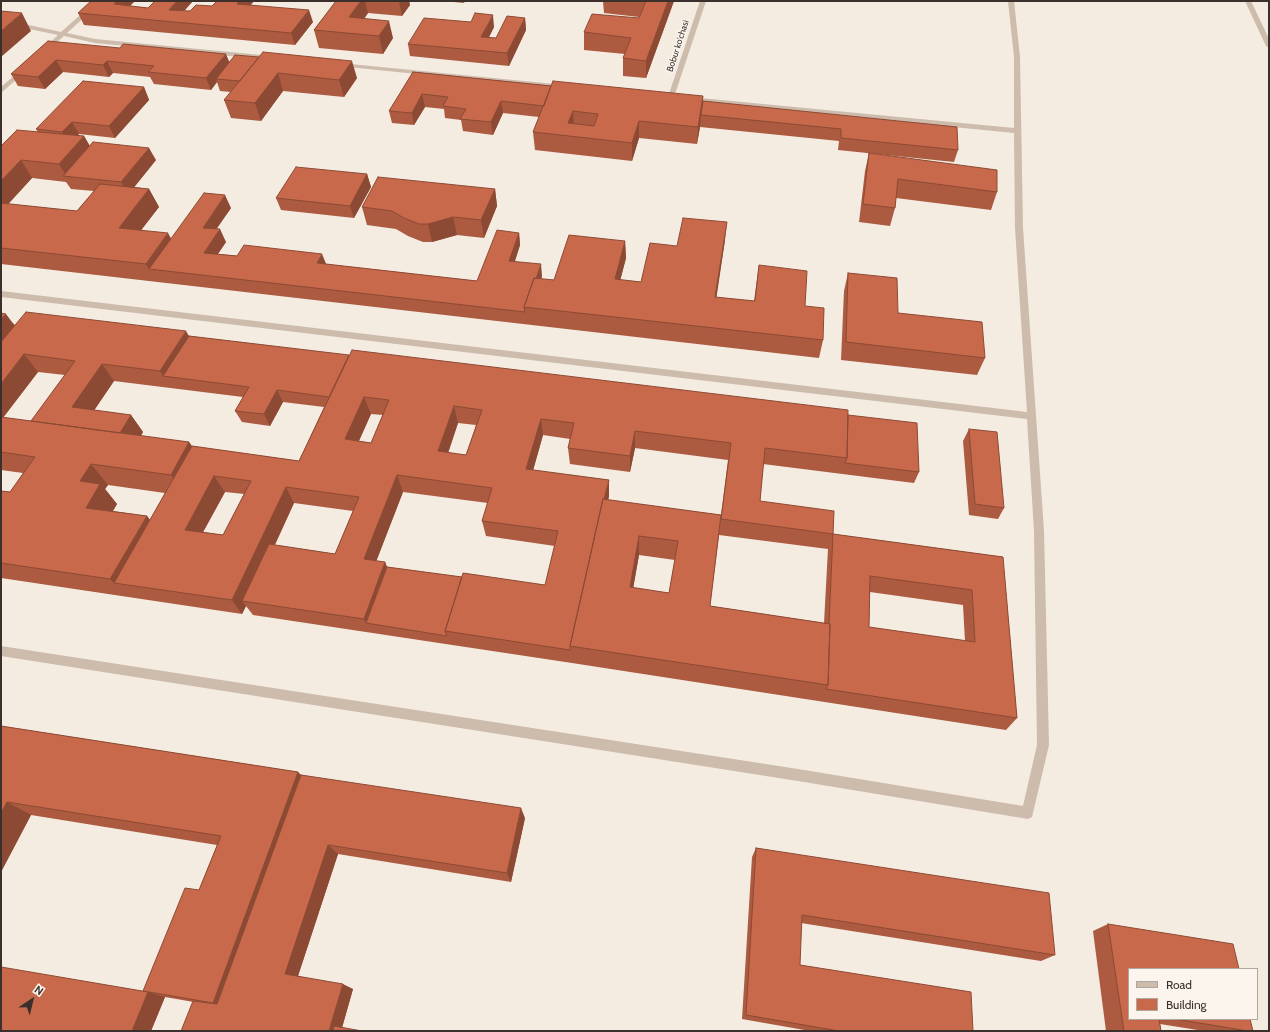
<!DOCTYPE html>
<html>
<head>
<meta charset="utf-8">
<style>
  body { margin:0 }
  #map { position:relative; width:1270px; height:1032px; overflow:hidden; background:#f4ebe1; font-family:Cabin,sans-serif }
  canvas { display:block }
  .frame { position:absolute; inset:0; border:2px solid #3b302b; pointer-events:none }
  .legend { position:absolute; left:1128px; top:968px; width:130px; height:52px; box-sizing:border-box; background:#fbf5ee; border:1px solid #aea6a0; margin:0; padding:5px 7px; list-style:none; font-size:12px; color:#3b302b }
  .legend li { display:flex; align-items:center; gap:8px; height:20px }
  .legend b { width:20px; border:1px solid #aea6a0 }
  .north { position:absolute; left:12px; top:980px; width:40px; height:40px; -webkit-text-stroke:3px #fbf5ee; paint-order:stroke; rotate:35deg; font-size:11px; font-weight:700; line-height:16px; text-align:center; color:#3b302b }
  .north::after { content:''; display:block; margin:auto; width:14px; height:18px; background:#3b302b; clip-path:polygon(50% 0,100% 100%,50% 72%,0 100%) }
</style>
</head>
<body>
<div id="map">
<canvas width="1270" height="1032"></canvas>
<div class="frame"></div>
<ul class="legend">
<li><b style="height:5px;background:#cdbbac"></b>Road</li>
<li><b style="height:11px;background:#c8694b"></b>Building</li>
</ul>
<div class="north">N</div>
</div>
<script>
const ctx = document.querySelector('canvas').getContext('2d');
ctx.lineJoin = 'round';
const toPath = rows => new Path2D(rows.map(r => 'M' + r).join(''));
function fillPath(path, color) { ctx.fillStyle = color; ctx.fill(path, 'evenodd'); }
function stroke(path, color, width, dash) { ctx.strokeStyle = color; ctx.lineWidth = width; ctx.lineCap = dash ? 'butt' : 'round'; ctx.setLineDash(dash || []); ctx.stroke(path); }
function write(font, color, halo, rows, align = 'center') {
  ctx.font = font + ' Cabin,sans-serif'; ctx.lineWidth = 3; ctx.setLineDash([]); ctx.textBaseline = 'middle'; ctx.strokeStyle = halo; ctx.fillStyle = color; for (const [text, x, y, turn = 0] of rows) {
    ctx.save(); ctx.translate(x, y); ctx.rotate((+turn || 0) * Math.PI / 180); ctx.textAlign = isNaN(turn) ? turn : align; if (halo) ctx.strokeText(text, 0, 0); ctx.fillText(text, 0, 0); ctx.restore();
  }
}
const street = toPath([
  [96,1,102,1,67,33,95,39,272,56,275,58,272,60,95,43,64,36,45,52,42,50,43,49,58,35,1,23,1,19,61,32,96,1],
  [700,1,706,1,674,97,669,98,668,97,700,1],
  [1008,1,1014,1,1020,57,1023,228,1044,531,1049,745,1032,817,1028,819,798,781,1,656,1,646,798,769,1023,806,1037,745,1034,531,1027,419,1,297,1,291,1027,412,1015,228,1014,133,690,101,687,99,690,97,1014,128,1014,57,1008,1],
  [1245,1,1251,1,1269,39,1269,48,1266,46,1245,1],
  [340,63,565,85,568,87,565,89,338,66,338,64,340,63],
  [21,70,26,71,1,93,1,87,21,70]
]);
const wall = toPath([
  [91,1,135,1,130,6,148,8,193,1,184,11,190,11,212,6,217,1,254,1,251,5,313,22,295,45,84,25,78,13],
  [336,1,409,1,410,5,402,16,368,13,364,19,393,38,383,54,319,48,314,30],
  [444,1,465,1,464,3],
  [603,1,674,1,646,78,623,76,623,58,625,54,584,50,584,32,639,18,639,17,604,13],
  [525,18,526,30,509,66,410,56,408,44,494,27,489,37,496,38],
  [48,41,229,62,357,78,344,97,283,91,261,121,231,118,224,100,231,92,220,91,217,82,211,90,154,84,150,77,113,73,109,77,63,72,45,89,18,86,11,74],
  [413,72,703,101,958,150,954,162,838,150,839,141,700,127,697,144,639,138,632,161,535,150,533,132,539,117,503,113,493,135,463,131,461,120,445,118,444,109,425,107,414,125,392,123,389,111],
  [144,87,149,100,115,138,79,134,77,136,84,136,90,146,156,160,134,187,149,189,159,207,141,230,171,239,231,208,216,229,226,242,218,254,326,264,477,281,519,233,520,245,515,261,542,276,541,279,554,280,625,241,626,258,620,280,641,282,677,246,725,240,716,297,754,301,759,265,805,306,823,340,819,358,1,264,1,146,38,132,36,129],
  [32,178,66,182,71,189,94,191,77,211,8,204],
  [869,153,997,192,991,210,896,198,895,208,890,226,859,222,865,171],
  [367,174,371,187,354,218,281,210,276,198],
  [495,189,497,206,484,238,457,235,432,242,423,242,408,236,396,229,367,225,362,207],
  [848,273,898,313,985,358,977,375,841,360,844,291],
  [1,313,15,325,189,336,848,415,919,472,914,483,763,464,760,501,833,534,828,549,719,535,710,606,824,623,828,549,833,534,1003,557,1017,718,1006,730,572,663,253,615,246,606,242,614,1,578,1,491,10,492,23,473,1,470],
  [38,372,65,375,31,421,3,418],
  [114,381,243,397,235,411,242,422,270,426,283,402,324,407,299,461,192,446,189,442,141,436,143,432,131,415,94,410],
  [371,414,383,415,371,443,359,441],
  [458,423,476,425,466,455,448,453],
  [543,435,570,439,568,448,570,464,630,472,635,448,728,460,721,515,608,500,609,496,609,480,533,470],
  [108,485,165,493,150,520,147,516,113,511,117,504,105,489],
  [225,492,244,494,223,535,203,532],
  [403,492,488,503,482,521,486,536,555,546,545,585,462,577,387,567,385,562,376,561],
  [294,503,353,511,335,554,275,545],
  [639,555,675,560,669,593,633,588],
  [870,592,963,605,965,641,869,627],
  [969,429,1004,508,998,519,969,515,963,441],
  [1,726,298,772,301,775,525,818,511,882,338,854,298,976,353,989,342,1028,165,997,151,1031,1,1031,148,992,199,890,217,845,31,815,1,872],
  [756,848,1055,955,1041,961,801,923,800,965,973,1031,810,1031,742,1019,752,857],
  [1108,924,1129,1019,1250,1019,1253,1031,1204,1031,1160,1024,1161,1031,1106,1031,1093,931]
]);
const shadedWall = toPath([
  [117,1,135,1,119,16,114,4],
  [177,1,193,1,174,22,169,10],
  [239,1,254,1,241,16,237,4],
  [361,1,365,1,368,13,353,34,349,17],
  [399,1,409,1,410,5,402,16],
  [668,1,674,1,646,78,646,61],
  [309,10,313,22,295,45,291,33],
  [22,13,31,31,1,57,1,31],
  [493,15,494,27,483,49,481,37],
  [525,18,526,30,509,66,507,53],
  [389,21,393,38,383,54,379,36],
  [226,54,231,66,216,79,217,82,211,90,206,78],
  [56,60,63,72,45,89,38,77],
  [107,61,113,73,109,77,103,65],
  [352,61,357,78,344,97,339,80],
  [278,73,283,91,261,121,255,103],
  [144,87,149,100,115,138,109,126],
  [422,94,425,107,414,125,412,113],
  [703,96,702,115,701,115,700,127,697,144,698,127],
  [501,101,503,113,493,135,491,122],
  [573,111,574,129,568,123],
  [639,121,639,138,632,161,632,143],
  [72,122,79,134,69,144,62,132],
  [84,136,94,154,67,177,59,164],
  [149,148,156,160,128,195,121,182],
  [21,160,32,178,1,212,1,181],
  [367,174,371,187,354,218,350,206],
  [149,189,159,207,129,246,119,228],
  [495,189,497,206,484,238,481,220],
  [225,195,231,208,209,240,203,228],
  [453,217,457,235,432,242,428,224],
  [727,222,725,240,714,314,715,297],
  [220,229,226,242,210,265,204,253],
  [168,233,178,251,149,269,156,281,146,264],
  [519,233,520,245,511,273,509,261],
  [625,241,626,258,616,297,615,279],
  [322,254,327,266,317,263],
  [541,264,542,276,532,308,527,307],
  [6,314,15,326,1,343,1,319],
  [186,331,196,348,163,376,160,371],
  [24,354,38,372,1,420,1,384],
  [102,364,114,381,85,424,72,407],
  [277,390,283,402,270,426,264,414],
  [364,397,371,414,352,456,345,439],
  [454,406,458,423,443,468,438,451],
  [131,415,143,432,130,453,117,437],
  [541,419,543,435,529,485,526,469],
  [635,431,635,448,630,472,630,456],
  [189,442,203,463,185,495,171,475],
  [91,464,108,485,105,489,117,504,103,527,86,508,80,481],
  [397,475,403,492,371,575,364,559],
  [214,476,225,492,196,545,185,530],
  [609,480,609,496,576,647,571,646],
  [286,487,294,503,248,602,242,601,246,606,242,614,232,600],
  [147,516,162,536,114,583,110,579],
  [639,536,639,555,630,606,630,587],
  [385,562,391,577,366,623,364,619],
  [298,772,311,786,231,1009,213,1003],
  [7,802,31,815,1,872,1,813],
  [521,808,525,818,511,882,507,873],
  [328,845,338,854,297,979,285,974],
  [343,984,353,989,341,1031,329,1031],
  [148,992,165,997,151,1031,132,1031]
]);
const building = toPath([
  [91,1,117,1,114,4,148,8,155,1,177,1,169,10,190,11,196,5,212,6,217,1,239,1,237,4,309,10,291,33,78,13,91,1],
  [336,1,361,1,349,17,389,21,379,36,314,30,336,1],
  [646,1,668,1,646,61,623,58,631,38,584,32,592,14,639,18,646,1],
  [1,11,22,13,1,31,1,11],
  [475,13,493,15,481,37,496,38,507,16,525,18,507,53,408,44,424,18,471,22,475,13],
  [48,41,120,48,123,44,226,54,206,78,148,72,154,66,107,61,103,65,56,60,38,77,11,74,48,41],
  [263,52,352,61,339,80,278,73,255,103,224,100,263,52],
  [235,55,259,57,240,81,216,79,235,55],
  [413,72,551,86,544,106,501,101,491,122,460,119,466,109,443,106,448,97,422,94,412,113,389,111,413,72],
  [83,81,144,87,109,126,72,122,62,132,36,129,83,81],
  [553,81,703,96,698,127,639,121,632,143,533,132,553,81],
  [573,111,598,114,594,126,568,123,573,111],
  [703,101,957,127,958,150,841,138,841,129,701,115,703,101],
  [17,130,84,136,59,164,21,160,1,181,1,146,17,130],
  [93,142,149,148,121,182,63,176,93,142],
  [869,153,997,170,997,192,898,179,895,208,863,204,869,153],
  [296,167,367,174,350,206,276,198,296,167],
  [378,177,495,189,481,220,453,217,428,224,419,224,404,218,392,211,362,207,378,177],
  [100,184,149,189,119,228,168,233,146,264,1,248,1,203,77,211,100,184],
  [204,193,225,195,203,228,220,229,204,253,237,256,244,245,322,254,317,263,477,281,497,230,519,233,509,261,541,264,536,279,534,278,524,307,525,312,149,269,204,193],
  [683,218,727,222,715,297,755,301,759,265,807,271,805,306,824,308,823,340,524,307,534,278,554,280,569,235,625,241,615,279,641,282,650,243,677,246,683,218],
  [848,273,897,278,898,313,982,322,985,358,846,342,848,273],
  [26,312,186,331,160,371,102,364,72,407,131,415,120,433,31,421,75,361,24,354,1,384,1,342,26,312],
  [1,313,6,314,1,319,1,313],
  [189,336,349,355,329,397,277,390,264,414,235,411,249,387,163,376,189,336],
  [352,350,848,410,847,458,765,448,760,501,834,511,833,534,721,519,731,443,635,431,630,456,568,448,574,423,541,419,526,469,609,480,604,499,603,499,570,646,570,650,445,631,463,573,545,585,558,531,482,521,492,488,397,475,364,559,385,562,364,619,242,601,269,544,335,554,359,497,286,487,232,600,114,583,192,446,299,461,352,350],
  [364,397,389,400,371,443,345,439,364,397],
  [454,406,482,410,466,455,438,451,454,406],
  [214,476,251,481,223,535,185,530,214,476],
  [848,415,917,423,919,472,845,463,847,458,848,415],
  [1,417,189,442,171,475,91,464,80,481,100,484,86,508,147,516,110,579,1,563,1,491,10,492,35,457,1,452,1,417],
  [969,429,997,432,1004,508,975,504,969,429],
  [603,499,721,515,710,606,830,624,828,685,570,646,603,499],
  [639,536,678,541,669,593,630,587,639,536],
  [833,534,1003,557,1017,718,826,689,828,685,830,624,829,623,833,534],
  [870,576,972,590,975,642,869,627,870,576],
  [387,567,462,577,445,631,447,636,366,623,387,567],
  [1,726,298,772,213,1003,143,991,185,888,199,890,221,836,7,802,1,813,1,726],
  [301,775,521,808,507,873,328,845,285,974,343,984,329,1031,181,1031,193,1001,217,1004,301,775],
  [756,848,1049,893,1055,955,802,915,800,965,971,992,973,1031,839,1031,746,1015,756,848],
  [1108,924,1233,944,1239,969,1129,969,1129,1019,1159,1019,1161,1031,1124,1031,1108,924],
  [1,967,148,992,132,1031,1,1031,1,967],
  [1175,1019,1250,1019,1253,1031,1248,1031,1175,1019],
  [334,1026,362,1031,333,1031,334,1026]
]);
const farStreetnames = [
  ["Bobur ko'chasi",678,46,-72]
];
fillPath(street, '#cdbbac');
fillPath(wall, '#ac5a40');
fillPath(shadedWall, '#8c4a34');
fillPath(building, '#c8694b');
stroke(building, '#8c4a34', 1);
write('9px', '#3b302b', '#fbf5ee', farStreetnames);
</script>
</body>
</html>
